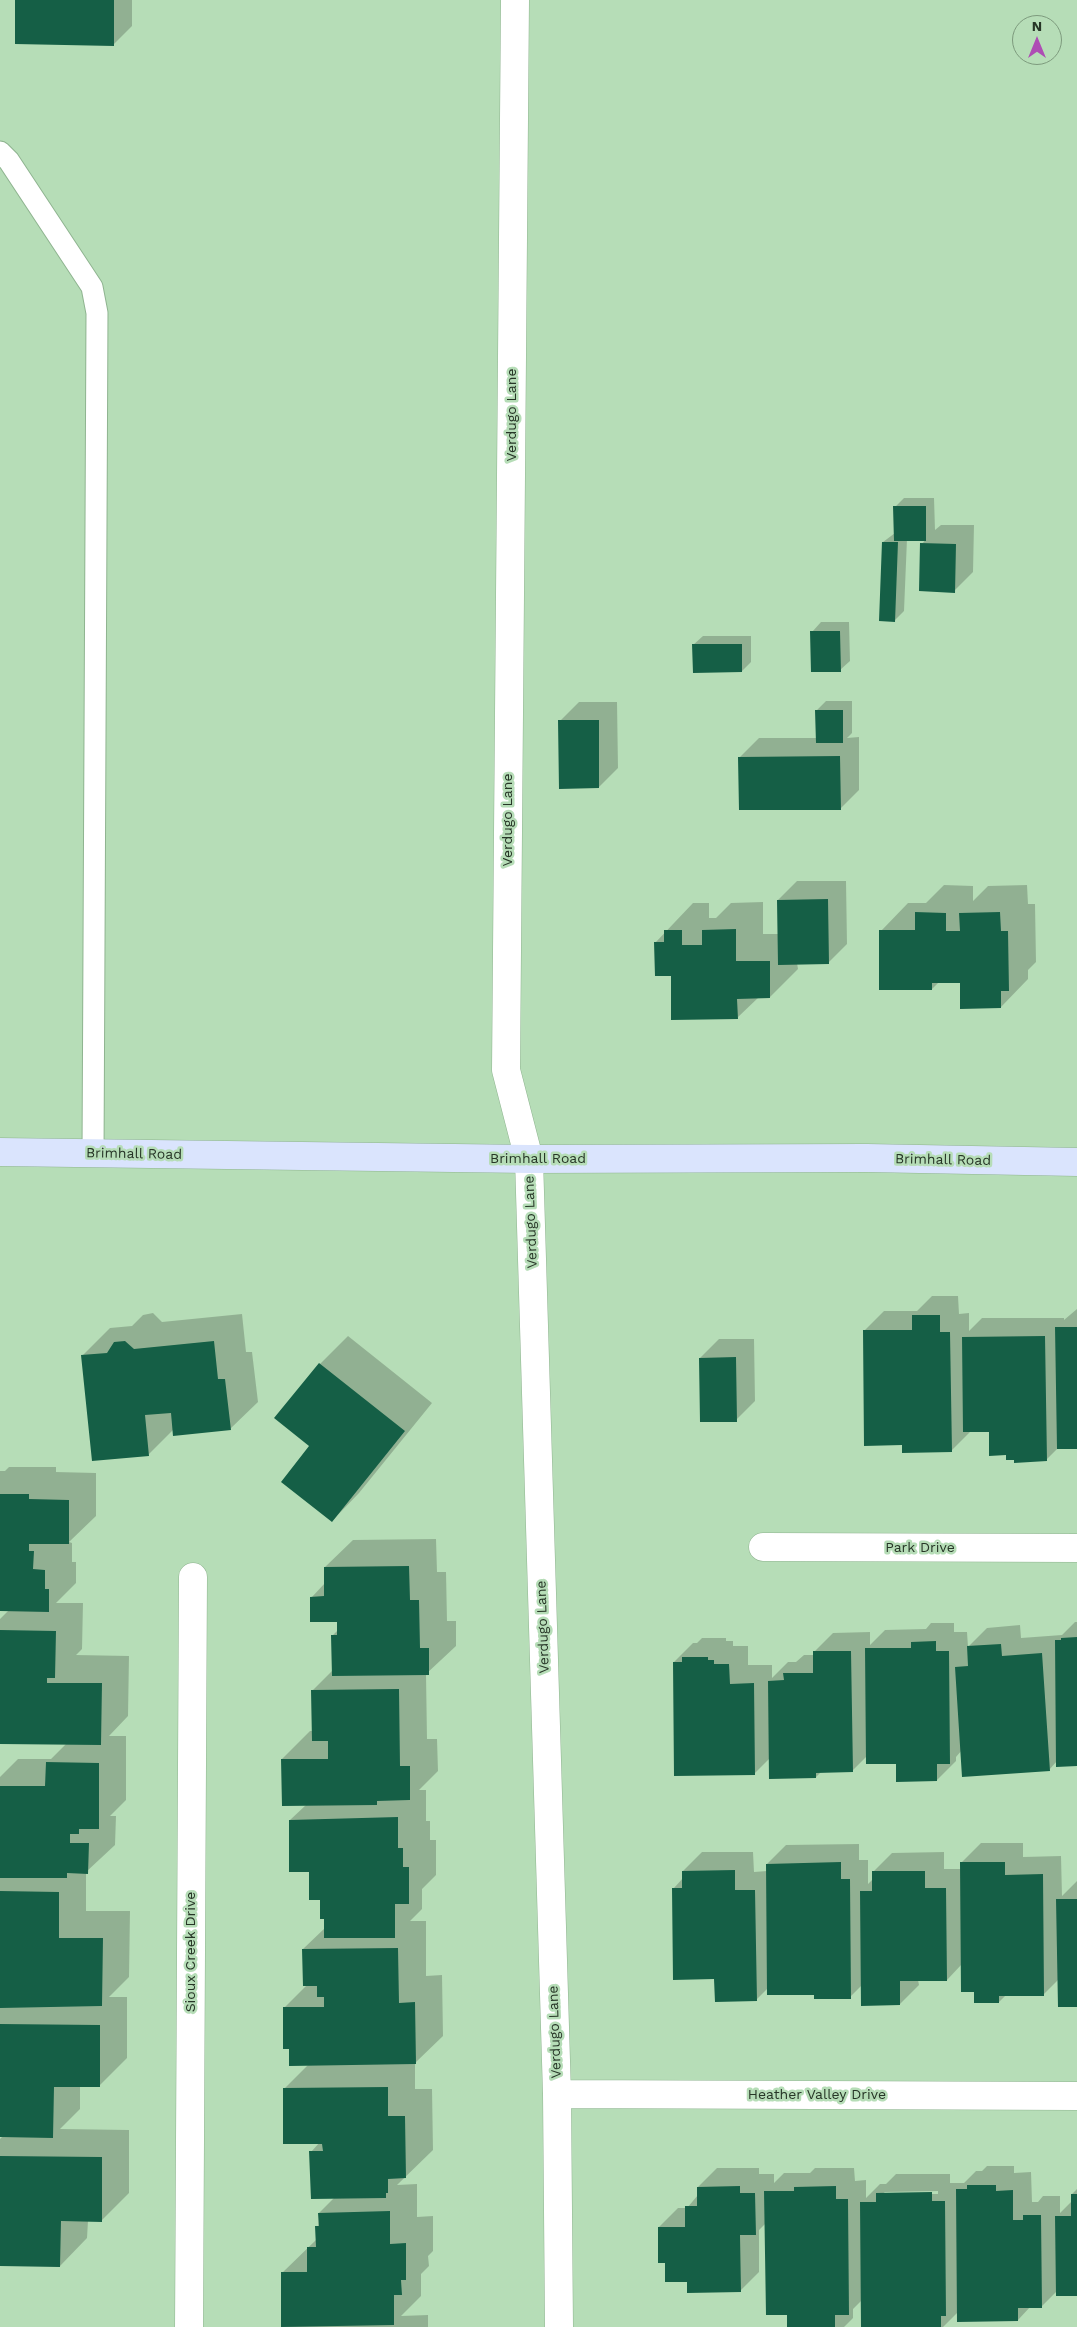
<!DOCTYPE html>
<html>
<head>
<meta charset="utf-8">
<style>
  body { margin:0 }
  #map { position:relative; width:1077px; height:2327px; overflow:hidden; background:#b6ddb7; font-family:"Work Sans",sans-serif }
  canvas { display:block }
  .north { position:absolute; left:1012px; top:15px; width:50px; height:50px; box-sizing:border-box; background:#b6ddb7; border:1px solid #7d9a7d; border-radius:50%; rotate:0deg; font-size:14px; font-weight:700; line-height:20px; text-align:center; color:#273627 }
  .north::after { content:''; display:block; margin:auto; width:18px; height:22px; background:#ae4db4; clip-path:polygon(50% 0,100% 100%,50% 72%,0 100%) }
</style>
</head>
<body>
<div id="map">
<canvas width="1077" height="2327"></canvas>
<div class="north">N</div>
</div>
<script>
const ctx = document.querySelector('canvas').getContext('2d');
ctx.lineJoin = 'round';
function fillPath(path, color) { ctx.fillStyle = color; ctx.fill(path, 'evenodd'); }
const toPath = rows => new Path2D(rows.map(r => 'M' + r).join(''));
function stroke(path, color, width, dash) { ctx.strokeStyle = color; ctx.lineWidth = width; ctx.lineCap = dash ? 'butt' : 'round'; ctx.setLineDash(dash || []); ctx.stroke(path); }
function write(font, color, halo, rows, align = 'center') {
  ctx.font = font + ' "Work Sans",sans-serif'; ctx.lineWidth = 5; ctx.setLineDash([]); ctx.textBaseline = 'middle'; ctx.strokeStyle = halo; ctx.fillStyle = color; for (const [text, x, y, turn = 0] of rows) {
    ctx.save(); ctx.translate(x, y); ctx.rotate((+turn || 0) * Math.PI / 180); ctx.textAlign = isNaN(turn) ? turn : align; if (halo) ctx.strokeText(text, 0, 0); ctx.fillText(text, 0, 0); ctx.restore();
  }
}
const shadow = toPath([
  [16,0,132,0,132,26,113,45],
  [904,498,934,498,935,530,941,525,974,525,973,572,954,591,922,544,926,539,907,539,904,611,895,620,883,542,895,533,895,507],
  [821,622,849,622,850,661,840,670,812,632],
  [703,636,751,636,751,662,742,671,693,645],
  [826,701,852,701,852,733,847,738,859,737,859,790,840,809,740,757,759,738,817,738,816,711],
  [579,702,617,702,618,768,599,787,560,721],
  [797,881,846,881,847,944,828,963,797,963,798,969,770,997,759,997,737,1018,672,975,655,943,693,903,709,903,709,918,716,918,731,903,763,902,763,934,778,934,778,900],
  [944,885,973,886,973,901,988,886,1027,885,1028,904,1035,904,1036,962,1028,970,1028,979,1001,1007,962,981,939,982,932,989,881,931,908,903,926,903],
  [932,1296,958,1296,959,1314,969,1313,969,1331,982,1318,1064,1318,1064,1320,1077,1309,1077,1447,1058,1448,1046,1460,1015,1459,1008,1454,991,1431,971,1431,951,1451,903,1444,865,1330,884,1311,917,1311],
  [153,1313,162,1322,242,1314,246,1352,252,1352,258,1402,230,1429,174,1429,148,1455,82,1356,110,1328,132,1326,143,1315],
  [348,1336,432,1403,359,1493,332,1521,311,1446,276,1418,320,1364],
  [719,1339,754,1339,755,1401,736,1420,700,1358],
  [9,1467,56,1467,56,1472,96,1473,96,1516,69,1542,72,1543,72,1562,76,1562,76,1583,56,1603,83,1603,82,1649,76,1655,129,1656,128,1716,109,1736,126,1736,126,1800,110,1816,116,1816,115,1845,86,1872,86,1911,130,1911,129,1977,109,1997,127,1997,127,2058,99,2086,80,2086,80,2109,60,2129,129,2130,129,2193,101,2221,88,2221,87,2238,60,2266,0,2265,0,2139,3,2136,0,2136,0,1777,18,1759,51,1759,66,1744,0,1743,0,1619,9,1610,0,1610,0,1471,5,1471],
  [436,1539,437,1572,446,1572,447,1621,456,1621,456,1646,426,1674,427,1739,437,1739,438,1771,419,1790,426,1790,426,1821,430,1821,430,1840,436,1840,436,1875,422,1889,422,1909,410,1921,426,1921,426,1976,442,1975,443,2036,415,2063,415,2089,432,2089,433,2150,397,2185,417,2184,417,2217,433,2216,433,2251,428,2256,429,2266,421,2274,421,2296,401,2316,428,2315,428,2327,282,2327,282,2273,317,2239,319,2213,335,2197,311,2152,320,2142,284,2089,309,2064,290,2048,284,2008,307,1985,303,1949,326,1927,321,1898,290,1820,306,1805,282,1759,310,1731,313,1731,312,1691,333,1670,332,1636,339,1629,339,1620,311,1598,325,1583,325,1567,353,1540],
  [1075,1622,1077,1622,1077,1765,1057,1761,1049,1770,962,1750,956,1757,956,1761,937,1780,897,1763,867,1756,852,1771,821,1772,816,1777,770,1758,754,1774,674,1662,693,1643,697,1643,702,1638,726,1638,726,1641,733,1641,733,1646,748,1646,748,1665,772,1665,772,1678,788,1662,796,1662,804,1655,814,1655,814,1652,833,1633,870,1632,870,1645,885,1630,926,1629,931,1623,954,1623,954,1632,967,1632,968,1647,987,1628,1020,1625,1021,1638,1062,1635],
  [981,1843,1023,1843,1023,1857,1061,1856,1062,1896,1077,1881,1077,2006,1059,1979,1043,1995,1006,1995,999,2002,975,1990,962,1964,947,1980,918,1980,919,1985,900,2004,862,1985,850,1997,768,1988,756,2000,716,1978,674,1888,683,1878,683,1871,702,1852,753,1852,754,1872,767,1871,767,1864,786,1845,859,1844,859,1860,868,1860,868,1884,873,1879,873,1872,892,1853,944,1852,944,1869,962,1869,962,1862],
  [987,2166,1014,2166,1014,2173,1031,2172,1032,2202,1038,2202,1043,2196,1060,2196,1060,2213,1072,2201,1072,2194,1077,2189,1077,2295,1057,2291,1042,2306,1031,2306,1018,2320,958,2312,943,2327,862,2327,862,2300,853,2309,853,2318,844,2327,788,2327,788,2314,766,2223,759,2230,759,2272,740,2291,689,2280,666,2261,659,2227,678,2208,687,2208,698,2195,698,2187,717,2168,759,2168,759,2174,774,2174,774,2183,784,2173,810,2173,815,2168,854,2168,855,2181,866,2180,866,2198,880,2184,886,2184,896,2174,950,2174,950,2183,964,2183,976,2171,982,2171],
  [938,2191,938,2194,882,2194,885,2192]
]);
const building = toPath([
  [15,0,114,0,114,46,15,44],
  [893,506,926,506,926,541,894,541],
  [882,542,898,542,895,622,879,621],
  [920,543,956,544,955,593,919,591],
  [810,631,840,631,841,672,811,672],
  [692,644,742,644,742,672,693,673],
  [815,710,843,710,843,743,816,743],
  [558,720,599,720,599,788,559,789],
  [840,756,841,810,739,810,738,757],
  [828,899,829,964,778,965,777,900],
  [915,912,946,913,946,931,960,931,959,913,1000,912,1001,931,1008,931,1009,991,1001,991,1001,1008,960,1009,960,983,932,983,932,990,879,990,879,930,915,930],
  [736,929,736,961,770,961,770,998,737,999,738,1019,671,1020,671,976,655,976,654,942,664,942,664,930,682,930,682,945,702,945,702,930],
  [912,1315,940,1315,940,1332,950,1332,952,1452,902,1453,902,1445,864,1446,863,1330,912,1330],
  [1055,1327,1077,1327,1077,1449,1057,1449],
  [1045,1336,1047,1461,1014,1463,1014,1460,1006,1460,1006,1455,989,1456,989,1432,963,1432,962,1337],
  [125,1341,134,1349,214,1341,218,1379,225,1379,231,1430,173,1436,171,1413,145,1415,149,1456,92,1461,81,1355,107,1353,114,1342],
  [736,1357,737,1422,700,1422,699,1358],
  [319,1363,405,1431,332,1522,281,1482,309,1446,274,1418],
  [0,1494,29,1494,29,1499,69,1500,69,1544,29,1544,29,1551,34,1551,33,1569,45,1570,45,1589,49,1589,49,1612,0,1611],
  [409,1566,410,1600,419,1600,420,1648,429,1648,429,1675,332,1676,331,1635,337,1635,337,1622,310,1622,310,1597,324,1596,324,1567],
  [0,1630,56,1631,55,1678,47,1678,47,1683,102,1683,101,1745,0,1744],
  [1077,1637,1077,1766,1056,1767,1055,1640,1061,1640,1061,1638],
  [936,1641,936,1651,949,1651,950,1764,937,1764,937,1781,896,1782,896,1764,866,1764,865,1648,911,1648,911,1642],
  [1001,1644,1002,1656,1042,1653,1050,1771,962,1777,955,1667,968,1666,967,1646],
  [813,1651,851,1651,853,1772,816,1773,816,1778,769,1779,768,1681,784,1680,783,1673,813,1673],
  [682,1657,708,1657,708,1660,714,1660,714,1664,729,1664,730,1684,754,1683,755,1775,674,1776,673,1662,682,1662],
  [399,1689,400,1766,410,1766,410,1800,377,1801,377,1805,282,1806,281,1759,328,1759,328,1741,312,1741,311,1690],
  [46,1762,99,1763,99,1829,79,1829,79,1834,70,1834,70,1843,89,1843,88,1874,67,1873,67,1878,0,1878,0,1786,45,1786],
  [398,1817,398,1848,403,1848,403,1867,409,1867,409,1904,395,1904,395,1938,324,1938,324,1919,320,1919,320,1900,309,1900,309,1872,289,1872,289,1820],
  [841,1862,841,1879,850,1879,851,1999,814,1999,814,1995,767,1995,766,1864],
  [960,1862,1005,1862,1005,1875,1043,1874,1044,1996,999,1996,999,2003,974,2003,974,1992,961,1992],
  [735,1870,735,1890,755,1890,757,2001,715,2002,714,1979,673,1980,672,1888,682,1888,682,1871],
  [872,1871,925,1871,925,1888,946,1888,947,1981,900,1981,900,2005,861,2006,860,1891,872,1891],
  [0,1891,59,1892,59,1938,103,1938,102,2006,0,2008],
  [1056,1899,1077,1899,1077,2007,1058,2007],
  [398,1948,399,2003,415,2002,416,2064,289,2066,289,2049,283,2049,283,2007,324,2007,324,1997,317,1997,317,1986,303,1986,302,1949],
  [0,2024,100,2025,100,2087,54,2087,53,2138,0,2137],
  [388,2087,388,2116,405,2116,406,2178,388,2179,388,2193,386,2193,386,2198,311,2199,309,2151,323,2151,322,2144,283,2144,283,2088],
  [0,2156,102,2157,102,2222,61,2221,60,2267,0,2266],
  [967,2185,996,2185,996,2191,1013,2190,1013,2220,1023,2220,1023,2215,1041,2215,1042,2308,1018,2308,1018,2321,957,2322,956,2189,967,2189],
  [740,2186,740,2193,755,2193,756,2235,740,2235,741,2292,687,2293,687,2282,665,2282,665,2263,658,2263,658,2227,685,2227,685,2206,697,2206,697,2187],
  [836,2186,836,2199,848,2199,849,2315,835,2315,835,2327,787,2327,787,2315,766,2315,764,2191,794,2191,794,2187],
  [932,2192,932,2201,945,2201,946,2316,941,2316,941,2327,861,2327,860,2202,876,2202,876,2193],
  [1071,2194,1077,2194,1077,2296,1056,2296,1055,2216,1071,2216],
  [390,2211,390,2244,406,2243,406,2280,401,2280,402,2295,394,2295,394,2325,281,2327,281,2272,307,2272,307,2247,316,2247,315,2226,319,2226,318,2213]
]);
const lane = toPath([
  [0,152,9,161,92,287,97,313,93,1154]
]);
const street = toPath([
  [515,0,506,1070,529,1159,557,2094,559,2327],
  [763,1547,1077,1548],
  [557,2094,1077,2096],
  [189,2327,193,1577]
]);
const secondary = toPath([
  [0,1152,529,1159,867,1158,1077,1162]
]);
const streetNames = [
  ["Verdugo Lane",512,415,-90],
  ["Verdugo Lane",508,820,-90],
  ["Brimhall Road",134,1154,1],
  ["Brimhall Road",538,1159],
  ["Brimhall Road",943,1160,1],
  ["Verdugo Lane",531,1222,-92],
  ["Park Drive",920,1548],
  ["Verdugo Lane",543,1627,-92],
  ["Sioux Creek Drive",191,1952,-90],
  ["Verdugo Lane",555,2032,-92],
  ["Heather Valley Drive",817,2095]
];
fillPath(shadow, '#0003');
fillPath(building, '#155f46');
stroke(lane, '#8fb490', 23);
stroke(street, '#8fb490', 29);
stroke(secondary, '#8fb490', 29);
stroke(lane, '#fff', 21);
stroke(street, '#fff', 28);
stroke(secondary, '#dae4fd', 28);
write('14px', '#273627', '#b6ddb7', streetNames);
</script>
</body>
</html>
